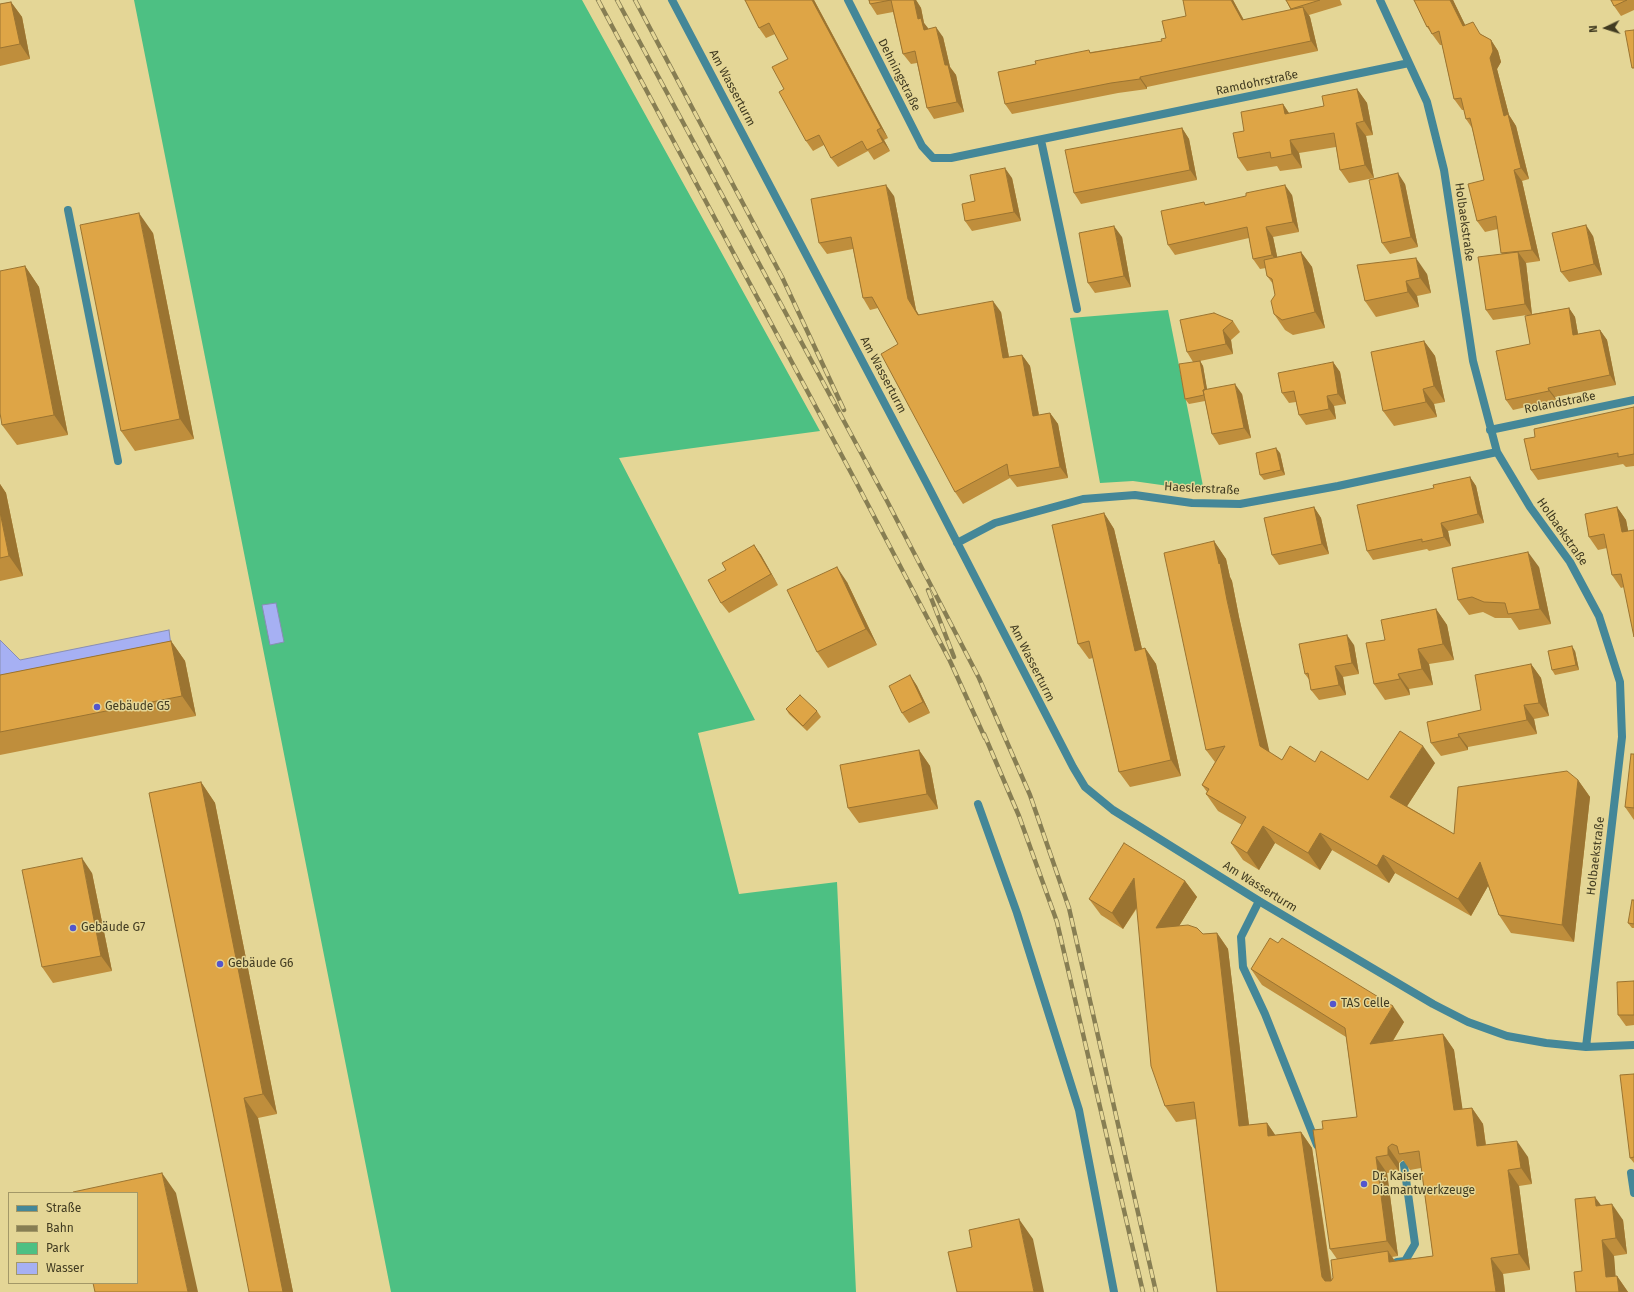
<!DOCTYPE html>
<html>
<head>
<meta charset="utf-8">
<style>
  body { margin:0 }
  #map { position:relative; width:1634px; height:1292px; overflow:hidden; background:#e4d696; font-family:"Fira Sans",sans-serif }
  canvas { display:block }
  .legend { position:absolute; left:8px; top:1192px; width:130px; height:92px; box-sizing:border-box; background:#e4d696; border:1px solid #a39867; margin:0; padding:5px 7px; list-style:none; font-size:12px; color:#413b21 }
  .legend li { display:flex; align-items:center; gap:8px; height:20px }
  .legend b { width:20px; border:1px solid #a39867 }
  .north { position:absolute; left:1586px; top:8px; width:40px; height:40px; -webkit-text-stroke:3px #e4d696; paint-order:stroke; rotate:266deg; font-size:11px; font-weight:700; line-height:16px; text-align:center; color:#413b21 }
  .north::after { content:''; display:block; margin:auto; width:14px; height:18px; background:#413b21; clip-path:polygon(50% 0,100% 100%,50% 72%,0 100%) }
</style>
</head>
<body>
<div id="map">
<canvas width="1634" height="1292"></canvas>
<ul class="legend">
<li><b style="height:5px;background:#448798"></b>Straße</li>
<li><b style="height:5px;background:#877e53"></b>Bahn</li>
<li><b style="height:11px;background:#4dc083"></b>Park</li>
<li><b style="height:11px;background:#a6b0f3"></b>Wasser</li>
</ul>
<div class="north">N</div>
</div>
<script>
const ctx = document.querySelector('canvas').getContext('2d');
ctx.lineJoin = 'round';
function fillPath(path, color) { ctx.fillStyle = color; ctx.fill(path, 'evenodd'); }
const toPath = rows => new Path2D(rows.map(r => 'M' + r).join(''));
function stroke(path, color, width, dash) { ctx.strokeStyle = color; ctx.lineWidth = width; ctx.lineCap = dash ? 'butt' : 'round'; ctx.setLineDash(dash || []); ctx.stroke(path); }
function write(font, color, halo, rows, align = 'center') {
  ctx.font = font + ' "Fira Sans",sans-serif'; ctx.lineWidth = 3; ctx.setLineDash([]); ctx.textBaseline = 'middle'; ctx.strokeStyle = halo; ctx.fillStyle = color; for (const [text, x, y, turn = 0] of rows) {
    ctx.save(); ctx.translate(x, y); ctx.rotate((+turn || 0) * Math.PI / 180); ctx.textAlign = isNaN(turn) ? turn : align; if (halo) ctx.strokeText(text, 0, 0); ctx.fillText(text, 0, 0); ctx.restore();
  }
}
const green = toPath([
  [134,0,582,0,820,431,619,458,755,720,698,733,739,894,837,882,856,1292,391,1292],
  [1168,310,1204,491,1133,481,1100,483,1070,318]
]);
const water = toPath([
  [276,603,284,642,270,645,262,605,276,603],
  [169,630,171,646,0,682,0,640,20,660,169,630]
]);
const lane = toPath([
  [68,210,118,461],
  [978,804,1017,913,1079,1110,1114,1292],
  [1259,901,1241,937,1243,967,1265,1014,1317,1145],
  [1397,1262,1405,1261,1415,1244,1404,1165]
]);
const street = toPath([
  [672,0,927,484,1073,767,1085,787,1113,810,1259,901,1433,1004,1468,1022,1507,1036,1546,1043,1586,1047,1634,1045],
  [848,0,922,146,933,158,951,158,1409,63,1380,0],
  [1409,63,1427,102,1444,170,1473,361,1497,452,1530,507,1570,562,1599,616,1620,682,1622,737,1586,1047],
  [1041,140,1077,309],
  [1490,430,1634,400],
  [957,543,995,523,1083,499,1135,495,1192,503,1240,504,1338,486,1497,452],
  [1631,1173,1634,1193]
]);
const rail = toPath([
  [598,0,856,482,950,661,985,738],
  [617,0,887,501,979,678,1030,795,1069,908,1156,1292],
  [635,0,782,277,844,410],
  [928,590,954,657],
  [984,734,1019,816,1057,922,1143,1292]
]);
const wall = toPath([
  [745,0,814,0,888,138,884,140,890,151,874,160,868,151,838,167,831,158,824,145,813,151,806,141,784,89,788,59,775,34,766,38,759,28],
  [869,0,916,0,921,8,924,23,928,29,943,37,950,67,956,75,964,112,934,119,927,108,917,63,911,64,903,54,893,12,877,15,870,4],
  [1233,0,1244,20,1291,10,1286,0,1340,0,1342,5,1309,15,1310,17,1318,51,1147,87,1147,89,1118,93,1012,114,1005,104,1036,64,1091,52,1162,41,1166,38,1186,16],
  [1414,0,1453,0,1465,25,1491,40,1498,51,1501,62,1497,69,1509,115,1516,126,1529,179,1522,181,1540,261,1526,263,1532,314,1569,308,1575,317,1578,334,1600,330,1607,340,1616,385,1555,397,1556,400,1513,410,1506,400,1530,344,1527,315,1493,320,1486,310,1502,254,1498,229,1485,232,1477,221,1484,180,1472,128,1466,119,1464,110,1462,110,1454,99,1442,45,1440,45,1427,27],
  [1611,0,1634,0,1634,10,1621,16,1614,6],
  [11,2,22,17,30,59,0,66,0,4],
  [1357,89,1367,103,1373,135,1366,136,1374,178,1349,183,1340,170,1336,147,1299,153,1302,168,1280,171,1277,166,1247,171,1238,158,1283,104,1289,113,1324,106],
  [1182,128,1189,139,1197,180,1081,204,1074,193],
  [1012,178,1021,221,972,231,965,221,975,201],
  [1405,184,1418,247,1390,254,1382,243],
  [1292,195,1299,232,1273,237,1277,257,1301,252,1312,267,1325,328,1293,335,1285,330,1274,314,1275,295,1273,284,1267,276,1266,268,1260,269,1253,259,1249,238,1175,255,1168,245,1206,204],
  [894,196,916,310,919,315,1001,312,1009,357,1022,355,1030,366,1039,415,1050,413,1058,424,1068,478,1017,487,1010,478,963,504,955,492,898,344,878,308,870,310,863,298,853,249,827,254,819,243],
  [153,233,194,439,135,451,121,431],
  [1593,236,1602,275,1569,282,1561,272],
  [1122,237,1131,287,1095,293,1088,283],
  [1357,265,1427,274,1431,293,1417,296,1419,307,1376,317,1365,301],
  [25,266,39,287,68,435,17,445,2,425],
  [1233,321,1240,332,1231,340,1233,354,1200,361,1203,366,1207,390,1242,394,1251,438,1219,445,1212,434,1205,401,1189,404,1185,399,1193,362,1187,352],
  [1424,341,1435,356,1445,402,1434,404,1437,417,1394,426,1383,411],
  [1333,362,1340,372,1346,404,1334,406,1336,419,1306,425,1299,415,1296,402,1289,403,1282,393],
  [1634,407,1634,466,1626,467,1623,464,1538,480,1531,470,1535,437],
  [1280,453,1285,475,1264,480,1260,475],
  [1470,477,1476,486,1484,523,1448,531,1451,546,1429,551,1427,549,1373,560,1367,551,1434,488],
  [0,484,6,493,23,576,0,581],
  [1314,507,1321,518,1329,554,1279,565,1272,555],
  [1617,507,1626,520,1628,531,1624,587,1621,588,1612,575,1607,548,1598,550,1589,537],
  [1104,513,1114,529,1142,649,1145,648,1156,664,1181,776,1130,787,1119,772,1093,658,1089,659,1078,644],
  [1214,541,1226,559,1230,577,1232,581,1239,617,1269,752,1282,760,1315,762,1368,780,1435,763,1407,806,1454,834,1578,780,1590,797,1574,942,1511,933,1499,915,1488,886,1471,916,1395,873,1389,883,1332,850,1320,870,1275,843,1259,870,1243,860,1231,843,1242,825,1218,811,1206,794,1207,792,1202,785,1215,762,1206,750],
  [754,545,761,555,778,585,729,613,721,603,726,570],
  [1539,567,1551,624,1519,630,1511,618,1495,618,1483,612,1469,615,1458,600],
  [847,582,877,645,828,668,817,652],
  [1436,609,1447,625,1454,660,1429,664,1433,685,1409,689,1410,695,1385,700,1374,684,1385,640],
  [171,641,185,661,196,716,0,755,0,675],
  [1354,645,1359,674,1343,677,1346,695,1319,700,1311,690,1310,681,1305,674],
  [1575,651,1579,670,1555,675,1552,670],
  [1531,664,1541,678,1549,716,1534,719,1537,734,1468,747,1468,750,1441,756,1431,743,1481,710],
  [910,675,917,686,930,713,909,723,902,713],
  [786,709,817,711,821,717,807,731,789,714],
  [919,750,930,766,938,809,859,823,848,808],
  [1634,754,1634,820,1625,807],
  [201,782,215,803,277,1114,258,1118,293,1292,249,1292],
  [92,873,112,971,53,983,42,967],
  [1185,881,1197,897,1179,926,1203,934,1217,933,1228,949,1249,1125,1267,1123,1275,1135,1301,1132,1312,1148,1332,1280,1333,1278,1337,1259,1330,1249,1323,1129,1357,1117,1346,1037,1262,985,1251,969,1404,1022,1393,1041,1443,1034,1454,1050,1462,1109,1472,1108,1483,1124,1486,1145,1528,1157,1532,1184,1519,1186,1530,1270,1503,1274,1505,1292,1217,1292,1196,1119,1176,1122,1165,1106,1137,908,1123,929,1101,915,1089,899],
  [1403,1160,1410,1170,1421,1168,1433,1256,1395,1261,1392,1257,1398,1256,1387,1173,1399,1171,1399,1163],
  [1634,900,1634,928,1632,928,1628,923],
  [1634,981,1634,1025,1626,1026,1618,1015],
  [1634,1074,1634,1163,1630,1158],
  [1601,1205,1623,1220,1627,1254,1614,1256,1615,1277,1617,1276,1628,1292,1576,1292]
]);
const shadedWall = toPath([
  [812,0,814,0,888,138,881,128],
  [914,0,916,0,921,8,924,23,928,28,931,40,924,30,918,19],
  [1231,0,1233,0,1249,30,1242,20],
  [1450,0,1453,0,1471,37,1463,26],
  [11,2,22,17,30,59,20,44],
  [1303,7,1310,17,1318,51,1311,41],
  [936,27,943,37,950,67,956,75,964,112,957,102,945,65],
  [1491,40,1498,51,1501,62,1497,69,1509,115,1516,126,1529,179,1521,168,1504,116,1490,58],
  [1140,77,1147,87,1147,89,1140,79],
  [1357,89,1367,103,1373,135,1364,121],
  [1283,104,1292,118,1285,114],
  [1356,123,1366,136,1374,178,1365,165],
  [1182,128,1189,139,1197,180,1190,170],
  [877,130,884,140,890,151,883,142],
  [1290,140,1299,153,1302,168,1292,154],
  [1005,168,1012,178,1021,221,1014,212],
  [1514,170,1522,181,1540,261,1532,250],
  [1398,173,1405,184,1418,247,1411,237],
  [886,185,894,196,916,310,925,326,918,315,908,299],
  [1285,185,1292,195,1299,232,1293,222],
  [139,213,153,233,194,439,180,419],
  [1586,225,1593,236,1602,275,1594,264],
  [1114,226,1122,237,1131,287,1124,276],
  [1266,227,1273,237,1279,265,1272,255],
  [1301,252,1312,267,1325,328,1315,312],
  [1518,252,1526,263,1532,315,1525,304],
  [1416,258,1427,274,1431,293,1420,278],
  [25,266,39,287,68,435,54,415],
  [1406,281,1417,296,1419,307,1408,292],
  [993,301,1001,312,1011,369,1003,358],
  [1569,308,1575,317,1580,345,1573,335],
  [1223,330,1231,340,1233,354,1226,344],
  [1600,330,1607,340,1616,385,1610,375],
  [1424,341,1435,356,1445,402,1434,386],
  [1022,355,1030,366,1041,427,1033,416],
  [1200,361,1203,366,1209,400,1205,395],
  [1333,362,1340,372,1346,404,1338,394],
  [1235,384,1242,394,1251,438,1244,428],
  [1548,388,1555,397,1556,400,1549,391],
  [1423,389,1434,404,1437,417,1426,402],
  [1327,396,1334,406,1336,419,1329,409],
  [1050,413,1058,424,1068,478,1060,467],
  [1276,448,1280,453,1285,475,1281,470],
  [1470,477,1476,486,1484,523,1478,514],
  [0,484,6,493,23,576,9,556,0,512],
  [1314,507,1321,518,1329,554,1322,544],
  [1617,507,1626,520,1631,545,1622,532],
  [1104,513,1114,529,1146,666,1135,651],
  [1441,523,1448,531,1451,546,1444,537],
  [1214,541,1226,559,1230,577,1232,581,1239,617,1272,763,1260,746],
  [754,545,761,555,778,585,771,574],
  [1528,552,1539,567,1551,624,1540,609],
  [837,567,847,582,877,645,866,629],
  [1436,609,1447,625,1454,660,1443,644],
  [1347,635,1354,645,1359,674,1352,663],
  [171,641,185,661,196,716,182,696],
  [1572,646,1575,651,1579,670,1576,665],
  [1145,648,1156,664,1181,776,1171,760],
  [1418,649,1429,664,1433,685,1422,669],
  [1531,664,1541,678,1549,716,1539,703],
  [1335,666,1343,677,1346,695,1339,685],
  [1398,674,1409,689,1410,695,1400,679],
  [910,675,917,686,930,713,923,702],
  [1524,705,1534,719,1537,734,1527,720],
  [1458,734,1468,747,1468,750,1459,737],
  [1423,746,1435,763,1402,814,1390,797],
  [919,750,930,766,938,809,927,794],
  [1578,780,1590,797,1574,942,1562,925],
  [201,782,215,803,277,1114,263,1094],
  [1263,826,1275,843,1259,870,1247,853],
  [1320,833,1332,850,1320,870,1308,853],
  [1383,855,1395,873,1389,883,1377,866],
  [82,858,92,873,112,971,101,956],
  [1480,862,1492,879,1471,916,1458,899],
  [1134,878,1145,894,1123,929,1112,913],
  [1185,881,1197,897,1168,944,1156,928],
  [1217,933,1228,949,1251,1142,1239,1126],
  [1393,1006,1404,1022,1381,1060,1370,1044],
  [1443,1034,1454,1050,1465,1126,1454,1110],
  [244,1098,258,1118,293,1292,283,1292],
  [1472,1108,1483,1124,1488,1162,1477,1146],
  [1267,1123,1278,1139,1268,1136],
  [1301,1132,1312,1148,1333,1292,1322,1277],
  [1517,1141,1528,1157,1532,1184,1521,1168],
  [1388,1147,1399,1163,1399,1171,1388,1155],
  [1376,1157,1387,1173,1398,1256,1387,1241],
  [1508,1170,1519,1186,1530,1270,1519,1254],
  [162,1173,176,1193,198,1292,188,1292],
  [1595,1197,1606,1212,1596,1206],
  [1612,1204,1623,1220,1627,1254,1616,1238],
  [1019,1219,1033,1239,1044,1292,1034,1292],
  [1602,1240,1614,1256,1617,1292,1606,1277],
  [1388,1251,1399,1267,1389,1262],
  [1491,1258,1503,1274,1505,1292,1496,1292],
  [1617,1276,1628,1292,1619,1292]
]);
const building = toPath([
  [745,0,812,0,881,128,877,130,883,142,867,150,862,141,831,158,819,135,806,141,779,92,784,89,772,67,788,59,769,23,759,28,745,0],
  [869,0,914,0,918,19,921,18,924,30,936,27,945,65,948,65,957,102,927,108,915,51,903,54,891,0,870,4,869,0],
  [1183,0,1231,0,1242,20,1303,7,1311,41,1140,77,1140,79,1111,83,1005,104,998,72,1036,64,1035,61,1089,50,1090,53,1162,41,1161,39,1166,38,1162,21,1186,16,1183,0],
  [1286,0,1320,0,1291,9,1286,0],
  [1414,0,1450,0,1463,26,1473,22,1480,34,1491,40,1493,51,1490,58,1504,116,1508,114,1521,168,1514,170,1532,250,1501,253,1496,216,1477,221,1468,184,1484,180,1470,118,1466,119,1461,98,1454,99,1439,31,1432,34,1428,26,1427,27,1414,0],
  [1611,0,1627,0,1614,6,1611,0],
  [11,2,20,44,0,48,0,4,11,2],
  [1634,30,1634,68,1632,68,1625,31,1634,30],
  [1357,89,1364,121,1356,123,1365,165,1340,170,1334,133,1290,140,1292,154,1271,158,1270,152,1238,158,1233,133,1244,131,1241,112,1283,104,1285,114,1324,106,1322,96,1357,89],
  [1182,128,1190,170,1074,193,1065,150,1182,128],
  [1005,168,1014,212,965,221,962,204,975,201,970,175,1005,168],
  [1398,173,1411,237,1382,243,1369,180,1398,173],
  [886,185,908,299,918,315,993,301,1003,358,1022,355,1033,416,1050,413,1060,467,1009,476,1007,464,955,492,881,354,898,344,872,297,863,298,851,237,819,243,811,199,886,185],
  [1285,185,1293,222,1266,227,1272,255,1253,259,1247,227,1168,245,1161,211,1204,202,1205,205,1246,196,1246,193,1285,185],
  [139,213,180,419,121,431,80,225,139,213],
  [1586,225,1594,264,1561,272,1552,233,1586,225],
  [1114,226,1124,276,1088,283,1079,233,1114,226],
  [1301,252,1315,312,1282,320,1274,314,1271,301,1275,295,1272,279,1267,276,1264,260,1301,252],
  [1518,252,1525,304,1486,310,1478,257,1518,252],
  [1416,258,1420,278,1406,281,1408,292,1365,301,1357,265,1416,258],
  [25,266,54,415,2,425,0,413,0,271,25,266],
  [1569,308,1573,335,1600,330,1610,375,1548,388,1549,391,1506,400,1496,351,1530,344,1525,316,1569,308],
  [1214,313,1233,321,1223,330,1226,344,1187,352,1180,320,1214,313],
  [1424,341,1434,386,1423,389,1426,402,1383,411,1371,352,1424,341],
  [1200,361,1205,390,1203,390,1204,395,1185,399,1179,364,1200,361],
  [1333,362,1338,394,1327,396,1329,409,1299,415,1294,391,1282,393,1278,373,1333,362],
  [1235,384,1244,428,1212,434,1203,390,1235,384],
  [1634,407,1634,454,1618,457,1618,453,1531,470,1524,439,1535,437,1534,429,1634,407],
  [1276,448,1281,470,1260,475,1256,453,1276,448],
  [1470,477,1478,514,1441,523,1444,537,1422,542,1422,539,1367,551,1357,505,1434,488,1433,485,1470,477],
  [1314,507,1322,544,1272,555,1264,518,1314,507],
  [1617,507,1622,532,1634,530,1634,637,1621,574,1612,575,1604,534,1589,537,1585,514,1617,507],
  [0,512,9,556,0,558,0,512],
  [1104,513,1135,651,1145,648,1171,760,1119,772,1089,641,1078,644,1052,525,1104,513],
  [1214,541,1219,564,1220,563,1227,600,1260,746,1282,760,1290,746,1315,762,1321,751,1368,780,1400,731,1423,746,1390,797,1454,834,1458,787,1567,771,1578,780,1562,925,1499,915,1480,862,1458,899,1383,855,1377,866,1320,833,1308,853,1263,826,1247,853,1231,843,1246,817,1206,794,1209,789,1202,785,1225,746,1206,750,1164,553,1214,541],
  [754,545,771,574,721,603,708,580,726,570,722,563,754,545],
  [1528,552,1540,609,1508,614,1505,603,1484,602,1472,597,1458,600,1452,568,1528,552],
  [837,567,866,629,817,652,787,590,837,567],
  [1436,609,1443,644,1418,649,1422,669,1398,674,1400,679,1374,684,1366,643,1385,640,1381,620,1436,609],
  [1347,635,1352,663,1335,666,1339,685,1311,690,1308,673,1305,674,1299,644,1347,635],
  [171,641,182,696,0,732,0,675,171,641],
  [1572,646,1576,665,1552,670,1548,651,1572,646],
  [1531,664,1539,703,1524,705,1527,720,1458,734,1459,737,1431,743,1427,722,1481,710,1475,675,1531,664],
  [910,675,923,702,902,713,889,686,910,675],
  [800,695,817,711,803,726,786,709,800,695],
  [919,750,927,794,848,808,840,765,919,750],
  [1631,754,1634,754,1634,808,1625,807,1631,754],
  [201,782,263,1094,244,1098,283,1292,249,1292,149,793,201,782],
  [1124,843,1185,881,1156,928,1188,925,1197,928,1203,934,1217,933,1239,1126,1267,1123,1268,1136,1301,1132,1322,1277,1325,1281,1331,1281,1333,1278,1331,1260,1388,1251,1389,1262,1433,1256,1419,1151,1399,1154,1397,1146,1392,1144,1388,1147,1388,1155,1376,1157,1387,1241,1330,1249,1313,1130,1323,1129,1322,1121,1357,1117,1345,1028,1251,969,1270,938,1278,943,1282,938,1393,1006,1370,1044,1443,1034,1454,1110,1472,1108,1477,1146,1517,1141,1521,1168,1508,1170,1519,1254,1491,1258,1496,1292,1217,1292,1194,1102,1165,1106,1151,1066,1134,878,1112,913,1089,899,1124,843],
  [82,858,101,956,42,967,22,870,82,858],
  [1632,900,1634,900,1634,924,1628,923,1632,900],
  [1634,981,1634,1015,1618,1015,1617,982,1634,981],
  [1634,1074,1634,1157,1630,1158,1620,1075,1634,1074],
  [162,1173,188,1292,95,1292,93,1283,137,1283,137,1193,74,1193,73,1192,162,1173],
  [1595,1197,1596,1206,1612,1204,1616,1238,1602,1240,1606,1277,1617,1276,1619,1292,1576,1292,1574,1272,1582,1271,1575,1199,1595,1197],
  [1019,1219,1034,1292,957,1292,948,1252,972,1247,969,1230,1019,1219]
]);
const markers = [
  [97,707,4,"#5356cd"],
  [73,928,4,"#5356cd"],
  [220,964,4,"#5356cd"],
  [1333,1004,4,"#5356cd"],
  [1364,1184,4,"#5356cd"]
];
const streetNames = [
  ["Dehningstraße",899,75,63],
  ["Ramdohrstraße",1257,83,-12],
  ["Am Wasserturm",732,88,62],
  ["Holbaekstraße",1464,222,82],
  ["Am Wasserturm",883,375,62],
  ["Rolandstraße",1560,403,-11],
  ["Haeslerstraße",1202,489,3],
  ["Holbaekstraße",1562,532,55],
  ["Am Wasserturm",1032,663,63],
  ["Holbaekstraße",1596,856,-83],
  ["Am Wasserturm",1260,887,32]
];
const poiNames = [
  ["Gebäude G5",105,707],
  ["Gebäude G7",81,928],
  ["Gebäude G6",228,964],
  ["TAS Celle",1341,1004],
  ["Dr. Kaiser",1372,1177],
  ["Diamantwerkzeuge",1372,1191]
];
fillPath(green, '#4dc083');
fillPath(water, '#a6b0f3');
stroke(water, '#888db4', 1);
stroke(lane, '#448798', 8);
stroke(street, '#448798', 8);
stroke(rail, '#877e53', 4.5);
stroke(rail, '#e4d696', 3, [9]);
fillPath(wall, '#bf8e3c');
fillPath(shadedWall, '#9b7431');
fillPath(building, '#dea546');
stroke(building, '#9b7431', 1);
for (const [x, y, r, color] of markers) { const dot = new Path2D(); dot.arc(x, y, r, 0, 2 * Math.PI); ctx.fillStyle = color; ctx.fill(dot); stroke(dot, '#e4d696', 1.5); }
write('12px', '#413b21', '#e4d696', streetNames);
write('12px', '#413b21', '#e4d696', poiNames, 'left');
</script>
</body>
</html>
